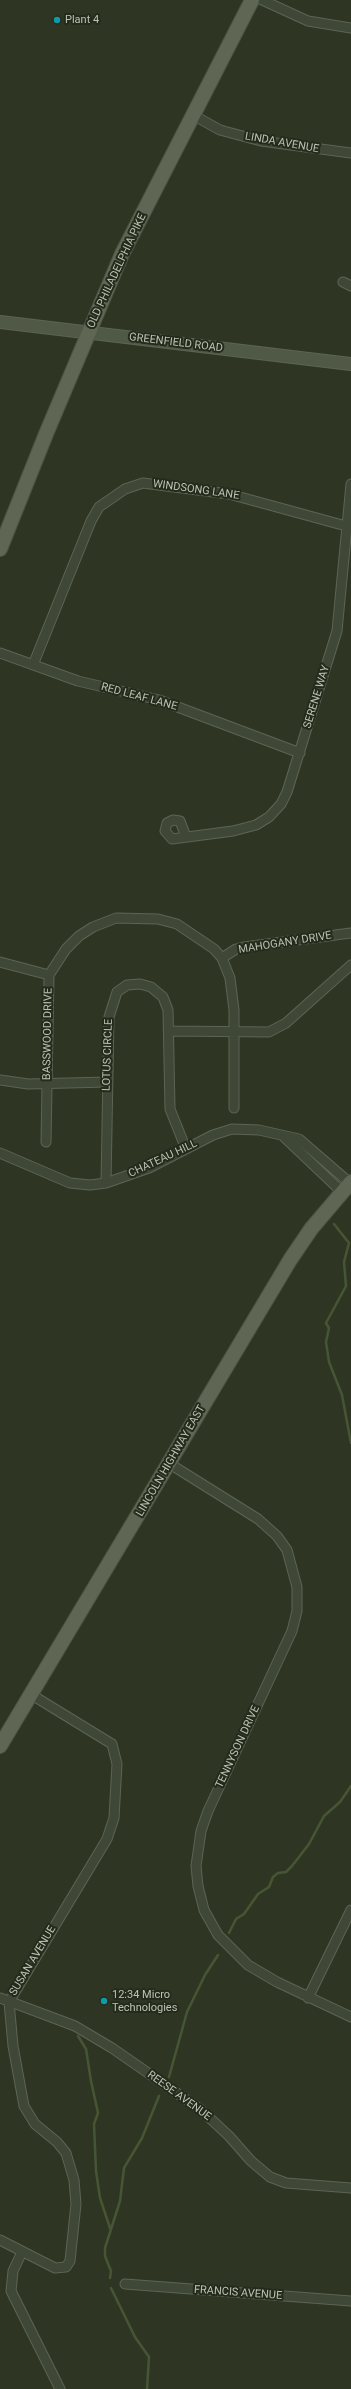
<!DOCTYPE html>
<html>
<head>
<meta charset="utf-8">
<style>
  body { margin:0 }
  canvas { display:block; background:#2e3623 }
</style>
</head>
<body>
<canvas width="351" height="2389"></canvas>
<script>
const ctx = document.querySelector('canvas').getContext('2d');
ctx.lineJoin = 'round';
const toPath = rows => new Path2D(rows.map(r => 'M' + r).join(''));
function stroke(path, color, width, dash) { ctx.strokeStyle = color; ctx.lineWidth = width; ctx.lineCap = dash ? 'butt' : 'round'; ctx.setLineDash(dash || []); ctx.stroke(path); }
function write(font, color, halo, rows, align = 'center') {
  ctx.font = font + ' Roboto,sans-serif'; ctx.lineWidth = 4; ctx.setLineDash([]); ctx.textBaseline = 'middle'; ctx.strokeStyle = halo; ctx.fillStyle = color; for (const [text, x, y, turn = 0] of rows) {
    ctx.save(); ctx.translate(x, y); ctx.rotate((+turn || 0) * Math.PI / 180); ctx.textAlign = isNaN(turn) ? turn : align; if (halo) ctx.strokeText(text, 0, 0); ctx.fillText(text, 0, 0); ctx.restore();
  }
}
const stream = toPath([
  [334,1224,349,1243,344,1262,346,1286,326,1323,329,1328,326,1342,329,1362,342,1395,351,1443],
  [229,1933,236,1919,244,1914,258,1894,269,1887,273,1877,278,1873,286,1872,292,1866,309,1844,324,1816,340,1802,351,1786],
  [78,2036,86,2049,91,2081,98,2113,94,2124,96,2171,100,2198,110,2228],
  [169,2077,187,2012,205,1975,218,1955],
  [110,2278,111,2271,105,2256,105,2248,120,2201,124,2168,142,2138,159,2096],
  [111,2288,135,2337,149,2357,147,2389]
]);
const street = toPath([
  [262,0,308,21,351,28],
  [193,115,220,130,261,141,351,153],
  [343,282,351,286],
  [0,653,78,681,159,700,300,753],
  [33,665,91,521,99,507,125,489,143,483,229,494,346,526],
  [186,837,180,821,173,820,167,823,165,831,172,839,233,831,256,825,269,817,281,804,287,792,337,631,351,484],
  [222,958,236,949,244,947,351,933],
  [0,962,49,975],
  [169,1031,269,1032,286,1023,351,965],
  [0,1080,28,1084,108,1082],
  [284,1137,342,1192],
  [46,1142,49,975,66,949,79,936,93,927,116,918,158,919,177,924,214,949,222,958,230,978,234,1010,234,1108],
  [0,1153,70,1183,90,1185,106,1183,149,1168,213,1135,232,1129,259,1130,299,1139,350,1183],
  [106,1183,109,1017,117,992,127,985,140,984,151,987,163,997,168,1010,170,1109,186,1149],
  [170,1464,258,1519,277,1536,287,1550,297,1587,297,1611,292,1631,208,1811,201,1831,196,1866,198,1886,204,1910,218,1935,248,1965,277,1982,351,2017],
  [0,1998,75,2026,112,2048,200,2109,229,2136,251,2161,270,2177,286,2183,351,2188],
  [308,1998,351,1910],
  [0,2240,55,2268,66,2267,70,2261,76,2204,74,2180,66,2153,57,2142,35,2124,24,2106,13,2046,9,2002,107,1839,114,1818,117,1764,112,1744,32,1695],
  [22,2252,13,2271,11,2291,60,2389],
  [125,2284,351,2301]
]);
const secondary = toPath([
  [0,322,351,364]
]);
const primary = toPath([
  [0,549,46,434,122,254,252,0],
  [0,1746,290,1260,311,1229,351,1182]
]);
const markers = [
  [57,20,4,"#0f9aa8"],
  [104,2001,4,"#0f9aa8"]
];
const poiNames = [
  ["Plant 4",65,20],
  ["12:34 Micro",112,1995],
  ["Technologies",112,2008]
];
const streetNames = [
  ["LINDA AVENUE",282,143,10],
  ["OLD PHILADELPHIA PIKE",117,271,-65],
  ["GREENFIELD ROAD",176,343,7],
  ["WINDSONG LANE",196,490,8],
  ["RED LEAF LANE",139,697,15],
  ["SERENE WAY",317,697,-73],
  ["MAHOGANY DRIVE",285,943,-9],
  ["BASSWOOD DRIVE",48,1034,-89],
  ["LOTUS CIRCLE",108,1055,-88],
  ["CHATEAU HILL",163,1159,-25],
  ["LINCOLN HIGHWAY EAST",171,1461,-60],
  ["TENNYSON DRIVE",238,1747,-65],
  ["SUSAN AVENUE",33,1961,-59],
  ["REESE AVENUE",179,2096,36],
  ["FRANCIS AVENUE",238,2293,4]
];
stroke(stream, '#465533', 2.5);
stroke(street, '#5d6454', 11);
stroke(secondary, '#5d6454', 14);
stroke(primary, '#4b5342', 16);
stroke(street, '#3f4736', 9);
stroke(secondary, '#4f5945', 12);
stroke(primary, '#5f6754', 14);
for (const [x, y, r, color] of markers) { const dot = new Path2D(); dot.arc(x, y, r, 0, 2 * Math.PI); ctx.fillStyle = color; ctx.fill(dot); stroke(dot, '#242b1c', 1.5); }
write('11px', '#bac3b1', '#242b1c', poiNames, 'left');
write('11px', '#bac3b1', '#242b1c', streetNames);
</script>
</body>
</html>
